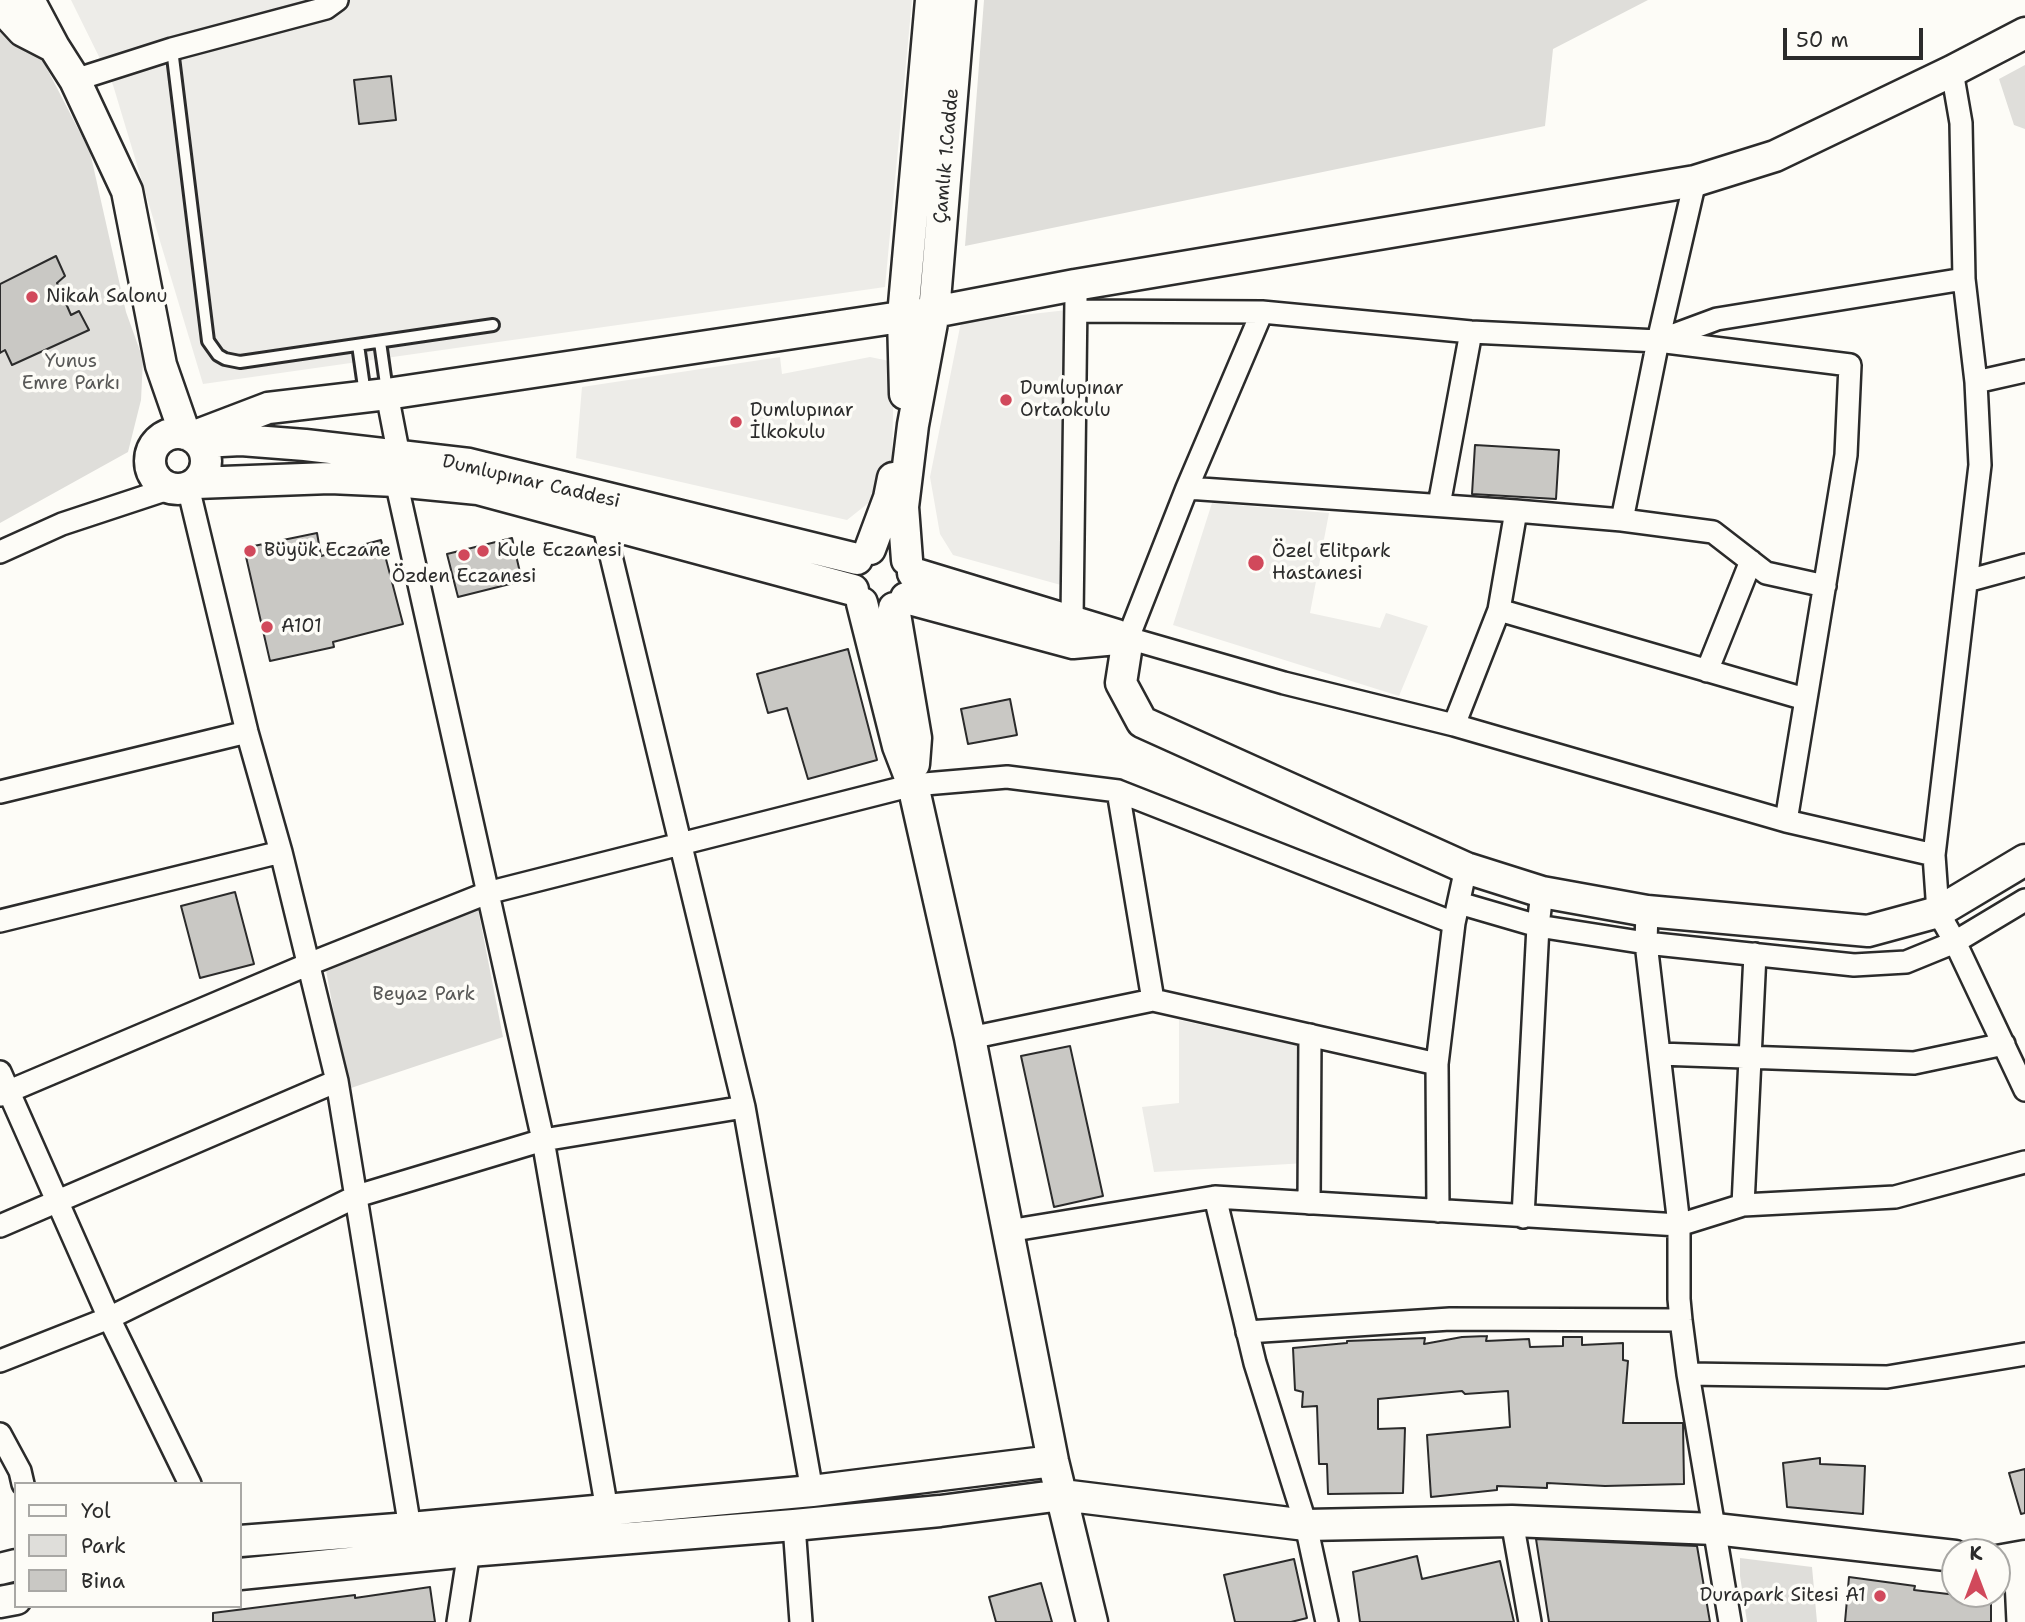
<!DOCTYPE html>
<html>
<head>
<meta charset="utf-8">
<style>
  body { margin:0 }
  #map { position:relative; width:2025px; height:1622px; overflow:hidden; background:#fdfcf7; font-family:"Shantell Sans",sans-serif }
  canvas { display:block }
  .legend { position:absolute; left:14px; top:1482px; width:228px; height:126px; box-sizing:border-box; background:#fdfcf7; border:2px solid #a9a8a5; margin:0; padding:9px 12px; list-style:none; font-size:21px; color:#2b2b2b }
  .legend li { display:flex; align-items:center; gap:14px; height:35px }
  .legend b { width:35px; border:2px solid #a9a8a5 }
  .north { position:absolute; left:1941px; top:1538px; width:70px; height:70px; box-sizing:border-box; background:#fdfcf7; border:2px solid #a9a8a5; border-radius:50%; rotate:0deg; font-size:19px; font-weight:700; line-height:28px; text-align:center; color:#2b2b2b }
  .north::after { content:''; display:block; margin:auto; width:24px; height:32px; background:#d1495b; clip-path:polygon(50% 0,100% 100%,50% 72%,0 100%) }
  .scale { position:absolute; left:1783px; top:28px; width:140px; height:32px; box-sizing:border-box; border:4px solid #2b2b2b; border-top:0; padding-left:9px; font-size:21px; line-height:24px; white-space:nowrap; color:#2b2b2b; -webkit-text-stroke:5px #fdfcf7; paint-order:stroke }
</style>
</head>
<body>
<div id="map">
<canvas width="2025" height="1622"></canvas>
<ul class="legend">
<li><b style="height:9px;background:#fdfcf7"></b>Yol</li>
<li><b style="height:19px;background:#dfdeda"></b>Park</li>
<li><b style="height:19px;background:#c9c8c4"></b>Bina</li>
</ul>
<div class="north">K</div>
<div class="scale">50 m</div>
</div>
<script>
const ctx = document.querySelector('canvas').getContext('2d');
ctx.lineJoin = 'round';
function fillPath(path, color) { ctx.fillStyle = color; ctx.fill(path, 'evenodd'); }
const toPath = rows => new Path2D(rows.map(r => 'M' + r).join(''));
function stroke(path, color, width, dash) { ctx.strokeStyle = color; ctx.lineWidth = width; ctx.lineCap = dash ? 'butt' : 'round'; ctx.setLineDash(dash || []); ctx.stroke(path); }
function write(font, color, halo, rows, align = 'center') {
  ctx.font = font + ' "Shantell Sans",sans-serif'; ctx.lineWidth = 7; ctx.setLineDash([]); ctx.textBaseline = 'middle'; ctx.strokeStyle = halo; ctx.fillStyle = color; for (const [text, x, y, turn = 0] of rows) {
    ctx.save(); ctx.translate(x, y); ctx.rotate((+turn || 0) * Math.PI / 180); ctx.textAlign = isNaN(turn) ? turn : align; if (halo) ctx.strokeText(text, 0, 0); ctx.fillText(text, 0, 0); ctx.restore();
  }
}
const built = toPath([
  [71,0,912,0,885,287,203,384,113,85],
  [1067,310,1068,587,953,555,940,534,930,477,961,322],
  [780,357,782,374,870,357,894,362,892,464,876,497,847,520,576,458,582,387],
  [1212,503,1329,513,1310,613,1380,628,1386,613,1428,626,1399,696,1173,625],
  [1179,1020,1299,1046,1306,1054,1306,1163,1154,1172,1142,1107,1179,1103]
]);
const green = toPath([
  [984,0,1648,0,1553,49,1545,126,965,246],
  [0,28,41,57,90,152,126,312,143,359,141,400,128,452,0,523],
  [2025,65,2025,129,2014,125,1999,79],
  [477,904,503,1037,348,1089,325,965],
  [1740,1558,1812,1567,1817,1622,1747,1622,1740,1576]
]);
const building = toPath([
  [391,76,396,120,359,124,354,80,391,76],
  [56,256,65,276,57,283,71,315,79,311,89,330,12,365,5,350,0,353,0,284,56,256],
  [1475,445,1559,450,1556,499,1472,494,1475,445],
  [317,533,321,556,381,540,403,624,333,642,334,647,270,661,244,548,317,533],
  [512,538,522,581,458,597,447,554,512,538],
  [848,649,877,760,808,779,787,708,768,713,757,674,848,649],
  [1010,699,1017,735,968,744,961,709,1010,699],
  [235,892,254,964,200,978,181,906,235,892],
  [1070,1046,1103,1196,1054,1207,1021,1056,1070,1046],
  [1487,1336,1486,1341,1529,1339,1530,1347,1563,1346,1563,1337,1582,1337,1582,1345,1623,1343,1623,1360,1628,1361,1623,1423,1683,1423,1684,1484,1605,1486,1547,1483,1547,1488,1497,1486,1497,1490,1431,1497,1427,1435,1510,1427,1508,1391,1465,1394,1462,1391,1378,1399,1378,1429,1405,1428,1403,1493,1328,1494,1327,1464,1319,1464,1317,1406,1302,1407,1303,1392,1295,1390,1293,1348,1347,1343,1347,1341,1400,1339,1425,1338,1424,1344,1462,1337,1487,1336],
  [1820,1458,1820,1464,1865,1466,1863,1514,1787,1507,1783,1463,1820,1458],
  [2025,1469,2025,1513,2021,1514,2009,1473,2025,1469],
  [1536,1539,1697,1546,1710,1622,1549,1622,1536,1539],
  [1417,1556,1422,1579,1500,1561,1514,1622,1360,1622,1353,1572,1417,1556],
  [1294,1559,1307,1618,1291,1622,1235,1622,1224,1575,1294,1559],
  [1849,1577,1915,1586,1914,1590,1991,1599,1991,1622,1845,1622,1849,1577],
  [1041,1583,1052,1622,996,1622,989,1597,1041,1583],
  [430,1587,435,1622,213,1622,213,1613,355,1595,355,1598,430,1587]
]);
const lane = toPath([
  [172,49,208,341,218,355,225,359,240,362,493,325],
  [380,342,387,391],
  [358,345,365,394]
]);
const street = toPath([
  [75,80,172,49,326,8,337,0],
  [1077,311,1262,312,1471,332,1658,341,1850,365,1846,455,1786,821],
  [1262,312,1187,488,1128,638,1284,683,1454,725,1786,821,1934,855,1938,912,1955,942,2025,1090],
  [1663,339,1717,319,1964,279],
  [1976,382,2025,371],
  [387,394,399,456,396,481,543,1140,607,1510],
  [188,487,247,732,281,852,337,1081,410,1528],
  [1187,488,1516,511,1622,520,1713,532,1766,573,1825,586],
  [1439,505,1471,332],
  [1622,520,1658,341,1695,181],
  [603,523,744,1107,812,1491],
  [0,552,62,524,171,488],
  [1967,581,2025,565],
  [1499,610,1805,699],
  [1072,619,1076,298],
  [1707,671,1751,561],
  [1454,725,1499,610,1516,511],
  [1118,791,1153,1000],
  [0,792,247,732],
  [1934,855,1980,465,1976,382,1964,279,1961,123,1952,71],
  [1459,903,1538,926,1646,943,1854,965,1906,962,1955,942,2025,900],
  [1647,911,1646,943,1679,1225,1679,1299,1681,1320,1688,1374,1730,1622],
  [0,921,281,852],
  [970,1038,1153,1000,1437,1064],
  [1659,1054,1914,1063,2004,1044],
  [0,1072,109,1318,190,1484],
  [0,1095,309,964,487,893,913,785,1007,777,1118,791,1454,923],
  [1215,1197,1255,1363,1306,1525,1327,1622],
  [1309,1203,1310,1035],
  [1743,1205,1755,954],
  [1438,1211,1437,1064,1454,923,1466,868],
  [1523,1217,1538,926,1542,892],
  [0,1226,337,1081],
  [1008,1231,1215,1197,1679,1225,1743,1205,1895,1197,2025,1162],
  [1247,1332,1450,1319,1681,1320],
  [0,1361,109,1318,357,1196,543,1140,744,1107],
  [1688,1374,1887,1377,2025,1354],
  [0,1434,20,1471,23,1484],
  [1512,1521,1530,1622],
  [794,1525,801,1622],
  [2015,1558,2018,1622],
  [458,1622,469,1551]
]);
const secondary = toPath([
  [29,0,54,47,75,80,127,191,161,365,185,434],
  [0,6,23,31,54,47],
  [905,394,903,316,931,0],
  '150 461a28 28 0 1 1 56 0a28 28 0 1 1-56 0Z',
  [192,437,268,408,387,394,934,312,1075,285,1695,181,1775,156,1952,71,2025,33],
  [202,442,241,440,305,445,469,464,857,559],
  [196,483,330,478,396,481,478,489,853,590],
  [870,549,889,498,893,478],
  [907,560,903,507,913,425,934,312,960,0],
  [913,573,1117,635],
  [906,598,1073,643,1128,638],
  [862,603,898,746,913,785,970,1038,1053,1461,1092,1622],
  [894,608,916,738,914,764],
  [1128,638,1121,683,1142,722,1466,868,1542,892,1647,911,1868,931,1938,912,2025,860],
  [240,1541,410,1528,812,1491,1053,1461],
  [1997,1561,2025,1556],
  [0,1569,16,1565],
  [240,1574,469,1551,794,1525,940,1511,1062,1495,1306,1525,1512,1521,1715,1529,1955,1556],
  [0,1602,16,1599]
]);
const markers = [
  [32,297,7,"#d1495b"],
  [1006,400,7,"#d1495b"],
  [736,422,7,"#d1495b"],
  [250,551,7,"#d1495b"],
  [483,551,7,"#d1495b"],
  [464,555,7,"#d1495b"],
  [1256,563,9,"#d1495b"],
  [267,627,7,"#d1495b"],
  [1880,1596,7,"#d1495b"]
];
const streetNames = [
  ["Çamlık 1.Cadde",947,156,-85],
  ["Dumlupınar Caddesi",531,482,13]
];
const poiNames = [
  ["Nikah Salonu",46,297],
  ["Dumlupınar",1020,389],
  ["Ortaokulu",1020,411],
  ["Dumlupınar",750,411],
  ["İlkokulu",750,433],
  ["Büyük Eczane",264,551],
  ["Kule Eczanesi",497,551],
  ["Özel Elitpark",1272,552],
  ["Hastanesi",1272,574],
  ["Özden Eczanesi",464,577,"center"],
  ["A101",281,627],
  ["Durapark Sitesi A1",1866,1596,"right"]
];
const parkNames = [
  ["Yunus",71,362],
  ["Emre Parkı",71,384],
  ["Beyaz Park",424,995]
];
fillPath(built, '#edece8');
fillPath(green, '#dfdeda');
fillPath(building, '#c9c8c4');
stroke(building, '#2b2b2b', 2);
stroke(lane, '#2b2b2b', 16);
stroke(street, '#2b2b2b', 26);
stroke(secondary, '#2b2b2b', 35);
stroke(lane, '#fdfcf7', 10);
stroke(street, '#fdfcf7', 21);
stroke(secondary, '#fdfcf7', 30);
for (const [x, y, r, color] of markers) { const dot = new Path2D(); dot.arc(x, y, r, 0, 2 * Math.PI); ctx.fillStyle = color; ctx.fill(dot); stroke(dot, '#fdfcf7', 2.5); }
write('19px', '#2b2b2b', '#fdfcf7', streetNames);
write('19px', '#2b2b2b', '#fdfcf7', poiNames, 'left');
write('19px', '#585857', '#fdfcf7', parkNames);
</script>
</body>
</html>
